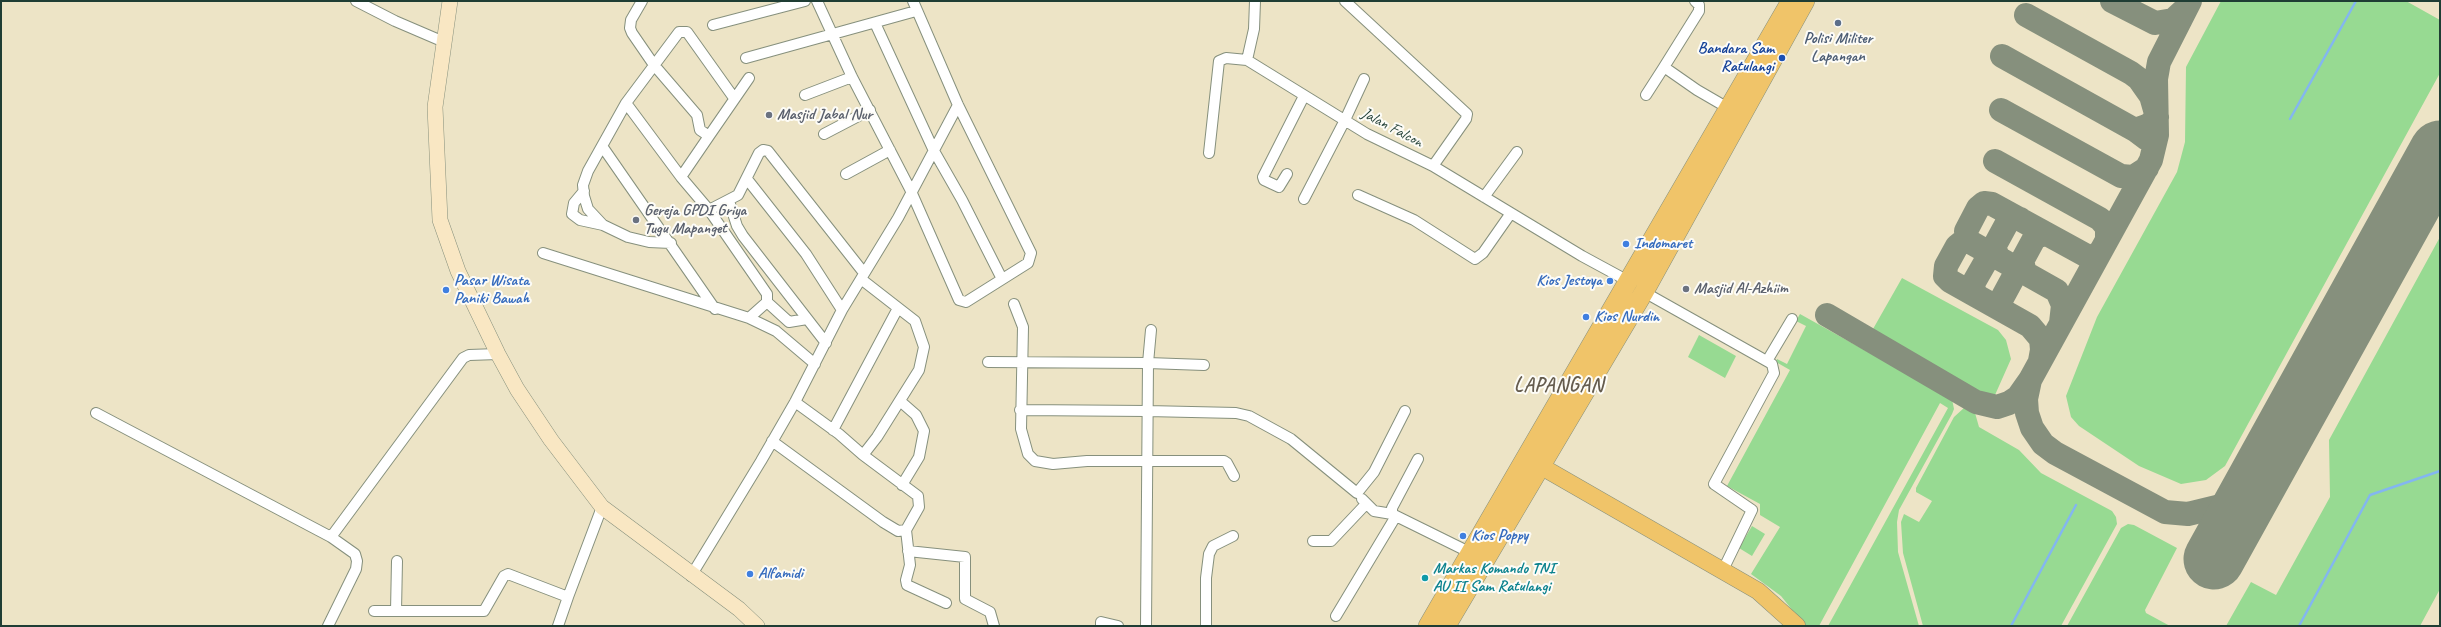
<!DOCTYPE html>
<html>
<head>
<meta charset="utf-8">
<style>
  body { margin:0 }
  #map { position:relative; width:2441px; height:627px; overflow:hidden; background:#ede4c6; font-family:Caveat,sans-serif }
  canvas { display:block }
  .frame { position:absolute; inset:0; border:2px solid #1f3d34; pointer-events:none }
</style>
</head>
<body>
<div id="map">
<canvas width="2441" height="627"></canvas>
<div class="frame"></div>
</div>
<script>
const ctx = document.querySelector('canvas').getContext('2d');
ctx.lineJoin = 'round';
function fillPath(path, color) { ctx.fillStyle = color; ctx.fill(path, 'evenodd'); }
const toPath = rows => new Path2D(rows.map(r => 'M' + r).join(''));
function stroke(path, color, width, dash) { ctx.strokeStyle = color; ctx.lineWidth = width; ctx.lineCap = dash ? 'butt' : 'round'; ctx.setLineDash(dash || []); ctx.stroke(path); }
function write(font, color, halo, rows, align = 'center') {
  ctx.font = font + ' Caveat,sans-serif'; ctx.lineWidth = 4; ctx.setLineDash([]); ctx.textBaseline = 'middle'; ctx.strokeStyle = halo; ctx.fillStyle = color; for (const [text, x, y, turn = 0] of rows) {
    ctx.save(); ctx.translate(x, y); ctx.rotate((+turn || 0) * Math.PI / 180); ctx.textAlign = isNaN(turn) ? turn : align; if (halo) ctx.strokeText(text, 0, 0); ctx.fillText(text, 0, 0); ctx.restore();
  }
}
const green = toPath([
  [2221,1,2406,1,2440,20,2440,73,2225,466,2206,480,2181,484,2139,466,2079,426,2071,417,2066,396,2097,317,2177,172,2185,142,2186,67],
  [2440,237,2440,589,2420,626,2226,626,2251,582,2276,595,2330,497,2329,440],
  [1902,278,1998,330,2006,340,2011,359,1995,395,1987,396,1874,333,1873,329],
  [1800,314,1952,399,1954,409,1952,414,1899,510,1897,522,1898,552,1919,626,1828,626,1948,408,1940,403,1819,626,1805,626,1781,596,1751,574,1780,527,1760,515,1760,504,1727,486,1790,370,1776,362,1777,359,1787,364,1806,326,1796,321],
  [1699,335,1736,356,1725,378,1688,357],
  [1965,407,1972,409,1975,413,1979,427,2019,450,2041,473,2112,511,2116,517,2117,524,2061,626,1923,626,1903,553,1901,522,1904,514,1919,522,1932,501,1916,492,1916,488,1954,417],
  [2128,524,2134,525,2177,548,2145,610,2146,613,2170,626,2067,626,2121,528],
  [1752,526,1765,534,1752,556,1739,548]
]);
const stream = toPath([
  [2290,119,2356,1],
  [2011,626,2076,505],
  [2299,626,2370,495,2440,471]
]);
const taxiway = toPath([
  [2112,1,2155,23,2173,20,2185,9],
  [2026,15,2131,73,2139,79,2151,96,2157,117,2149,125,2135,130],
  [2002,56,2135,130,2147,139],
  [2001,110,2121,176,2133,177,2147,168],
  [1995,161,2100,219,2107,227,2107,239],
  [1970,242,1962,242,1957,246,1946,266,1945,276,1950,281,2030,326,2041,339,2042,350,2040,361],
  [1977,296,1973,289,1974,282,1986,261,1991,257,1998,257,1994,247,2007,223,2012,218,2020,219],
  [2004,311,2000,302,2013,278,2017,273,2025,273,2022,261,2035,237,2046,234],
  [1827,315,1976,402,1997,407,2009,403,2018,397,2030,380,2151,160,2157,135,2156,79,2159,62,2190,1],
  [2061,323,2063,305,2057,291,1970,242,1967,238,1966,231,1978,208,1984,203,1992,204,2087,256,2093,257,2100,252],
  [2030,380,2026,399,2027,413,2032,428,2043,444,2055,453,2165,512,2188,514,2225,505,2244,493,2269,461]
]);
const runway = toPath([
  [2214,559,2440,151]
]);
const street = toPath([
  [356,1,395,21,444,42],
  [642,1,631,20,630,28,632,33,654,65,697,115,700,130,709,136,681,177],
  [817,1,852,77,910,189,959,300,966,302,1028,263,1031,253,958,105,913,1],
  [1345,1,1467,114,1466,119,1433,166],
  [1695,1,1699,5,1699,11,1664,67,1697,90,1728,108],
  [875,23,934,151,962,200,1002,279],
  [713,25,805,1],
  [746,58,916,11],
  [1247,60,1254,29,1255,1],
  [805,95,852,77],
  [1646,95,1664,67],
  [626,103,681,177,709,210,767,294,767,302,749,318],
  [824,134,870,110],
  [709,136,749,78],
  [602,146,715,309],
  [1209,153,1219,61,1226,58,1247,60,1367,134,1433,166,1582,256,1630,282],
  [846,174,890,150],
  [1287,174,1279,187,1264,180,1263,177,1304,96],
  [747,179,806,254,842,310],
  [584,191,574,203,572,214,580,220,603,225],
  [1358,195,1414,220,1475,259,1483,253,1511,213],
  [1484,197,1517,152],
  [1304,199,1345,120,1364,79],
  [729,201,737,226,743,236,826,343],
  [709,210,738,195,759,153,763,150,768,151,864,273],
  [671,243,649,242,628,237,603,225,588,209,584,196,583,185,588,171,626,103,679,32,687,32,734,98],
  [543,253,749,318,776,331,815,364],
  [1644,292,1772,364,1774,373,1714,484,1752,510,1723,570],
  [767,302,789,322,807,319],
  [1014,304,1023,327,1021,429,1028,454,1035,461,1053,464,1087,461,1224,461,1227,463,1234,476],
  [1767,361,1792,319],
  [988,362,1148,363,1151,330],
  [900,401,916,415,924,431,919,457,902,485],
  [795,402,839,434,863,455,877,437,919,370,924,347,915,321,861,279],
  [1020,410,1147,411,1236,413,1249,416,1291,439,1357,493,1374,472,1405,411],
  [96,413,331,537],
  [833,430,898,308],
  [772,441,883,522,898,531,906,530,919,507,918,496,863,455],
  [1418,459,1392,508,1392,514,1471,553],
  [1362,499,1374,511,1392,514],
  [906,530,910,565,906,580,907,585,946,603],
  [1313,541,1331,541,1366,504],
  [908,551,965,557,965,599,990,612,994,626],
  [691,576,761,461,795,402,842,310,898,218,958,105],
  [374,611,484,611,504,576,508,574,568,597,602,507],
  [396,611,397,561],
  [1336,616,1396,516],
  [328,626,356,569,357,561,355,554,331,537,463,358,469,355,498,354],
  [558,626,568,597],
  [1101,626,1101,622,1118,626],
  [1146,626,1148,363,1204,365],
  [1206,626,1206,578,1209,554,1213,546,1233,536]
]);
const secondary = toPath([
  [450,1,435,107,440,220,458,271,498,354,517,389,551,440,602,507,739,609,757,626]
]);
const primary = toPath([
  [1530,460,1758,591,1797,626]
]);
const highway = toPath([
  [1428,626,1791,1],
  [1446,626,1644,292,1805,1]
]);
const markers = [
  [1838,23,4,"#5c6f8a"],
  [1782,58,4,"#1a4fb4"],
  [769,115,4,"#6b7280"],
  [636,220,4,"#6b7280"],
  [1626,244,4,"#3f7fe0"],
  [1610,281,4,"#3f7fe0"],
  [1686,289,4,"#6b7280"],
  [446,290,4,"#3f7fe0"],
  [1586,317,4,"#3f7fe0"],
  [1463,536,4,"#3f7fe0"],
  [750,574,4,"#3f7fe0"],
  [1425,578,4,"#0f9aa8"]
];
const serviceNames = [
  ["Polisi Militer",1838,39],
  ["Lapangan",1838,57]
];
const transitNames = [
  ["Bandara Sam",1774,49],
  ["Ratulangi",1774,67]
];
const worshipNames = [
  ["Masjid Jabal Nur",777,115],
  ["Gereja GPDI Griya",644,211],
  ["Tugu Mapanget",644,229],
  ["Masjid Al-Azhiim",1694,289]
];
const streetNames = [
  ["Jalan Falcon",1392,128,28]
];
const shopNames = [
  ["Indomaret",1634,244],
  ["Pasar Wisata",454,281],
  ["Paniki Bawah",454,299],
  ["Kios Jestoya",1602,281,"right"],
  ["Kios Nurdin",1594,317],
  ["Kios Poppy",1471,536],
  ["Alfamidi",758,574]
];
const cultureNames = [
  ["Markas Komando TNI",1433,569],
  ["AU II Sam Ratulangi",1433,587]
];
const districtNames = [
  ["LAPANGAN",1559,386]
];
fillPath(green, '#97da92');
stroke(stream, '#83b6f0', 2.5);
stroke(taxiway, '#86907d', 24);
stroke(runway, '#86907d', 61);
stroke(street, '#86907d', 12);
stroke(secondary, '#86907d', 16);
stroke(primary, '#86907d', 18);
stroke(highway, '#86907d', 20);
stroke(street, '#fff', 10);
stroke(secondary, '#f9e7c3', 15);
stroke(primary, '#f0c469', 17);
stroke(highway, '#f0c469', 19);
for (const [x, y, r, color] of markers) { const dot = new Path2D(); dot.arc(x, y, r, 0, 2 * Math.PI); ctx.fillStyle = color; ctx.fill(dot); stroke(dot, '#fdfcf7', 1.5); }
write('bold 16px', '#4e5e75', '#fdfcf7', serviceNames);
write('bold 16px', '#164399', '#fdfcf7', transitNames, 'right');
write('bold 16px', '#5b616d', '#fdfcf7', worshipNames, 'left');
write('16px', '#1f3d34', '#fdfcf7', streetNames);
write('bold 16px', '#366cbe', '#fdfcf7', shopNames, 'left');
write('bold 16px', '#0d838f', '#fdfcf7', cultureNames, 'left');
ctx.letterSpacing = '1px';
write('bold 20px', '#655c4e', '#fdfcf7', districtNames);
ctx.letterSpacing = '0px';
</script>
</body>
</html>
